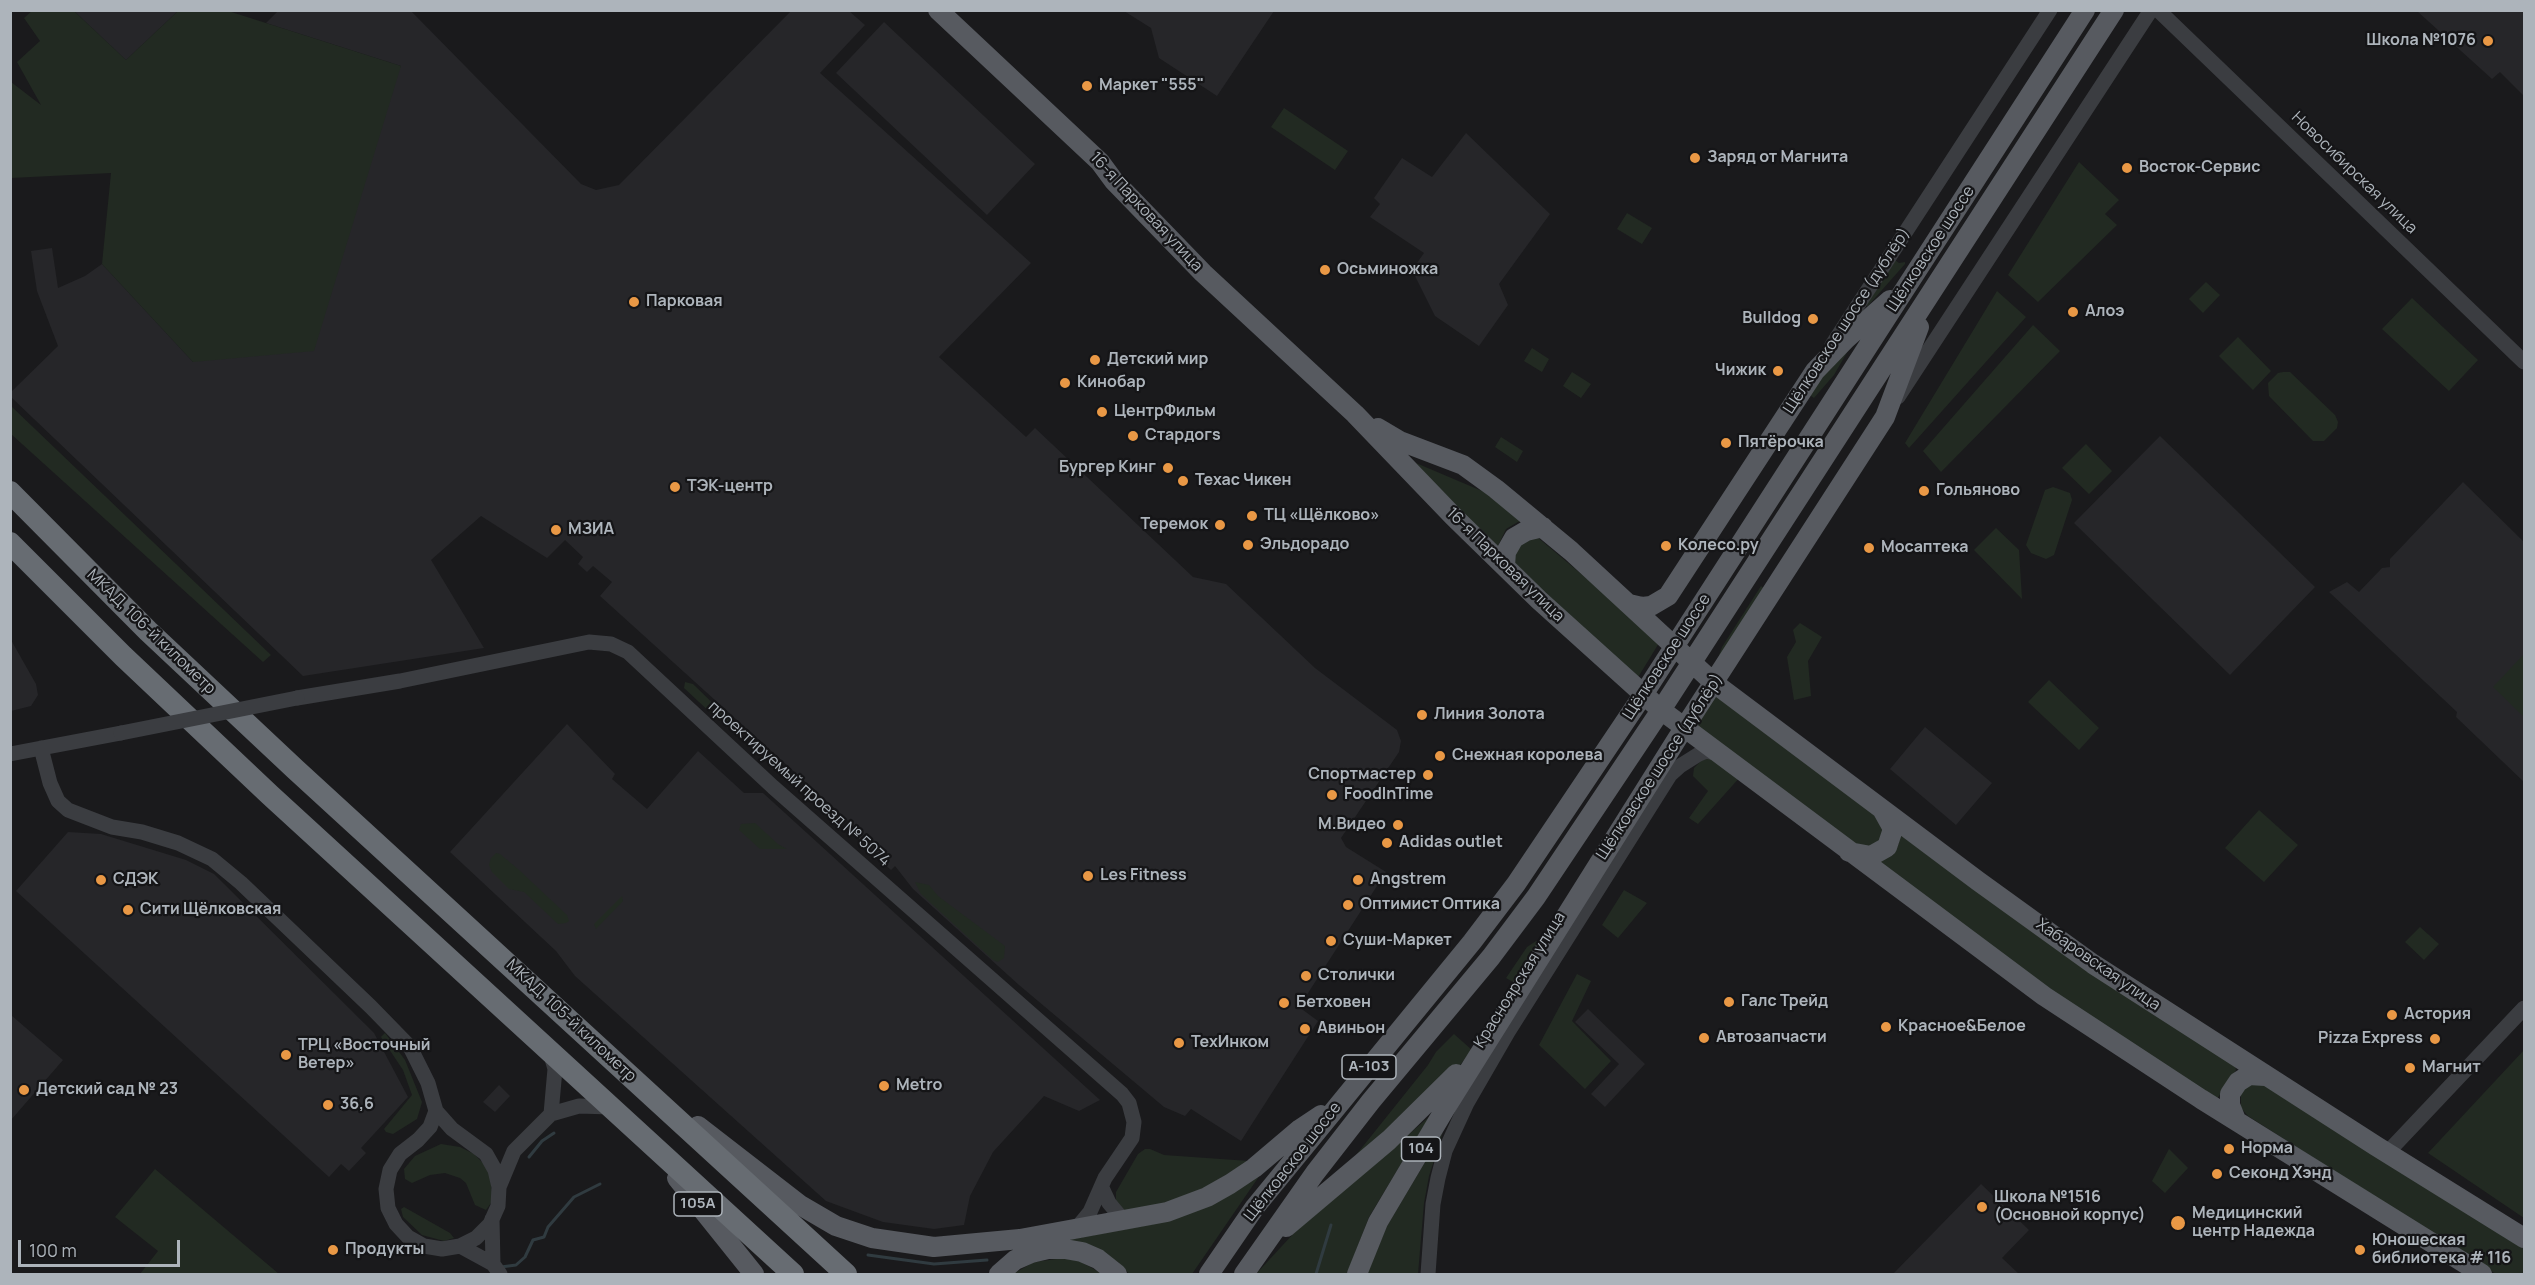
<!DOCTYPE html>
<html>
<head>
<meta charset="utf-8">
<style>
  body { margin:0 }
  #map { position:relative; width:2535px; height:1285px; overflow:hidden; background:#1a1a1c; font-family:Manrope,sans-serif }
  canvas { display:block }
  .frame { position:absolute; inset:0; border:12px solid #adb4bb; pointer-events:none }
  .scale { position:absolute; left:18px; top:1240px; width:162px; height:27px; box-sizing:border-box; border:3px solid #adb4bb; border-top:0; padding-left:8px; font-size:18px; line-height:21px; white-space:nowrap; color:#adb4bb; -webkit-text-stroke:4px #151517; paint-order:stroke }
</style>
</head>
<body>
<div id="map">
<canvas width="2535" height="1285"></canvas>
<div class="frame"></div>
<div class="scale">100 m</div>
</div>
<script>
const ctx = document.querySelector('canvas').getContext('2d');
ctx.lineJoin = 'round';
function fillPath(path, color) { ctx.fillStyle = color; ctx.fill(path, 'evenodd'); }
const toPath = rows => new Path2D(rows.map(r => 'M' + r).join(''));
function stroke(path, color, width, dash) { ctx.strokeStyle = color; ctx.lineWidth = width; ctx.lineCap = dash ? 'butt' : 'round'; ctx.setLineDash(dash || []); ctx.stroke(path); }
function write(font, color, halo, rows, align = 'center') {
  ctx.font = font + ' Manrope,sans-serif'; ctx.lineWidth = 4.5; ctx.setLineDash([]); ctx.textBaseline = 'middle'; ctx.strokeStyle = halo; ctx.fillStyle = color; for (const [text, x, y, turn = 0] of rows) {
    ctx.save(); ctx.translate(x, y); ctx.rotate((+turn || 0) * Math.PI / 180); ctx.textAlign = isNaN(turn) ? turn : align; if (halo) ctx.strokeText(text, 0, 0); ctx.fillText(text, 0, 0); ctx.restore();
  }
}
const built = toPath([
  [74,11,178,11,126,60],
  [278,11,411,11,581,184,596,190,619,185,791,11,849,11,865,25,820,73,1031,263,939,357,1026,437,1035,428,1193,577,1226,584,1315,668,1397,730,1401,741,1399,752,1341,838,1346,847,1386,872,1299,1007,1318,1021,1241,1141,1191,1109,1185,1116,1164,1107,1019,985,913,889,895,866,891,870,880,860,850,830,853,825,600,596,612,582,593,566,587,572,578,564,583,557,565,540,547,558,481,516,431,560,484,648,303,676,11,397,10,393,58,346,37,291,31,251,52,248,58,288,85,276,102,264,193,362,401,66,266,23],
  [1124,11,1274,11,1217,96,1159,58,1151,28],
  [2417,11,2524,11,2524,96,2500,72,2492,79],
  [884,22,1035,164,987,215,836,73],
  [1466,133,1550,214,1499,284,1508,305,1479,346,1435,316,1412,270,1424,253,1370,217,1380,204,1374,198,1402,158,1432,177],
  [2160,436,2315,587,2230,675,2074,523],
  [2463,482,2524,542,2524,782,2456,717,2457,712,2329,592,2347,582,2359,592,2382,568,2390,567,2390,559],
  [11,640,36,684,38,695,31,706,11,711],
  [567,724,615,774,612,779,647,809,698,751,744,793,763,793,1100,1100,1079,1111,1044,1096,993,1152,970,1196,964,1225,934,1229,883,1222,826,1201,575,976,556,951,450,852],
  [1925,727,1992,783,1956,825,1890,769],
  [68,832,101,834,186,860,214,874,374,1033,408,1097,361,1148,366,1153,349,1171,341,1164,329,1177,16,891],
  [1588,1009,1645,1064,1605,1107,1591,1094,1619,1064,1575,1022],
  [11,1015,63,1060,11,1120],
  [499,1085,510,1096,495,1112,483,1102],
  [1981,1184,2029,1230,2002,1258,2019,1274,1893,1274]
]);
const green = toPath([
  [33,10,74,11,126,60,178,11,225,10,401,66,314,351,193,362,102,264,111,173,11,178,11,82,41,105,17,62,40,41,24,18],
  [1284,108,1348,151,1335,170,1271,127],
  [2079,162,2119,200,2105,214,2117,225,2038,302,2008,275],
  [1627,213,1652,228,1642,244,1617,229],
  [1895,260,1899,263,1905,262,1905,264,1867,307,1867,304],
  [2206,282,2220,295,2203,313,2189,299],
  [1997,291,2026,317,1909,448,1905,443],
  [2412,298,2478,360,2449,391,2382,329],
  [2033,325,2060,351,1941,472,1923,451],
  [2238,337,2271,371,2253,390,2219,356],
  [1532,348,1549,359,1542,372,1524,361],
  [1849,349,1834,375,1814,398,1808,394,1820,378],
  [1572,372,1591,384,1581,398,1563,386],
  [2283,372,2290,372,2335,415,2338,422,2337,428,2324,441,2313,441,2269,396,2268,383,2278,373],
  [11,405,11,406,271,655,263,662,11,434],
  [1501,437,1523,451,1517,462,1495,447],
  [2086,444,2112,471,2089,494,2062,468],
  [1416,463,1482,491,1526,521,1518,522,1506,529,1496,550],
  [2053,487,2070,493,2072,500,2054,555,2046,559,2031,553,2026,545,2045,490],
  [1996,528,2019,550,2022,599,1974,550],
  [1536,536,1624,610,1659,643,1637,679,1515,565,1515,554,1518,545],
  [1761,586,1766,590,1718,658,1722,647],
  [1800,623,1822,637,1808,661,1811,696,1794,700,1787,657,1796,642,1793,630],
  [2524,654,2524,717,2493,687],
  [2049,680,2099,728,2079,750,2028,702],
  [685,682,693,684,727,717,738,732,714,716,684,688],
  [1716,694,1883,819,1884,831,1878,843,1860,850,1694,727],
  [1711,757,1741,776,1698,824,1689,818,1708,791,1693,776,1694,768,1701,761],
  [2259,810,2298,845,2264,882,2225,848],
  [755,823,778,844,787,849,760,849,739,830,741,824],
  [1898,830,2235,1065,2236,1070,2217,1099,2049,990,1875,862,1893,855,1899,843],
  [496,853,500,854,518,869,567,915,569,921,566,923,558,924,524,892,509,889,492,872,489,865,491,858],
  [915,882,929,885,938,896,1005,946,1004,958,998,962,993,960,921,894],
  [1624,890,1647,903,1618,938,1602,925],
  [622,896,623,901,596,929,594,924],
  [2420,927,2439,944,2424,960,2405,942],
  [1536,941,1540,941,1513,982,1506,978,1527,947],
  [1577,974,1591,981,1572,1021,1611,1061,1585,1089,1539,1045],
  [385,1033,405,1060,422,1102,417,1119,393,1134,386,1132,384,1129,412,1095,403,1070,381,1037],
  [1454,1034,1472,1050,1453,1074,1348,1165,1428,1065,1436,1052],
  [2524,1050,2524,1218,2428,1153],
  [2266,1082,2524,1247,2524,1274,2496,1274,2248,1116,2241,1108,2241,1092,2247,1085],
  [1430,1116,1369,1217,1347,1274,1256,1274,1294,1233],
  [1443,1132,1429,1176,1424,1203,1418,1274,1367,1274,1387,1226],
  [441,1144,460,1147,474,1154,484,1164,490,1174,493,1200,486,1210,475,1205,466,1183,460,1178,445,1173,430,1175,412,1183,405,1179,404,1169,415,1156],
  [1145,1149,1150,1149,1164,1155,1249,1161,1203,1189,1165,1204,1122,1212,1116,1201,1116,1192,1138,1154],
  [2169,1149,2188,1168,2165,1193,2152,1181],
  [155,1169,279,1274,140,1274,158,1251,115,1217],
  [1260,1175,1192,1274,1129,1274,1118,1262,1067,1240,1169,1221],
  [404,1207,450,1233,454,1238,444,1241,422,1235,403,1217,401,1209],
  [1064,1258,1079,1261,1103,1274,1013,1274,1034,1262]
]);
const stream = toPath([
  [529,1157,542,1141,554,1133],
  [868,1255,934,1264,987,1260],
  [501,1267,516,1265,525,1257,533,1240,544,1237,548,1227,574,1197,600,1184],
  [1316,1274,1331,1225]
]);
const minor = toPath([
  [2158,10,2524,362],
  [1832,345,2050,10],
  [1898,397,2151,10],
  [297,698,400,681,589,642,611,644,628,652,773,787,1122,1094,1129,1103,1134,1122,1132,1138,1105,1178,1090,1212,1076,1229],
  [41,748,50,783,58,801,68,810,112,827,142,832,178,843,212,859,241,883,371,1007,410,1047,428,1083,436,1111,452,1129,486,1154,495,1170,499,1187],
  [10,754,121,733],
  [550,1052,555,1069,551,1114],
  [436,1111,430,1127,418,1140,400,1154,390,1170,386,1189,388,1208,396,1224,408,1237,424,1246,442,1249,460,1246,476,1238,490,1224,498,1206,499,1187,514,1151,551,1114,579,1106,611,1107],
  [2387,1153,2524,1008],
  [1102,1188,1109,1203,1124,1221],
  [492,1219,493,1264],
  [460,1246,493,1264,500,1274],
  [1428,1274,1433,1204,1438,1178,1445,1151,1467,1103,1508,1032,1670,775,1680,766,1699,754,1706,751,1719,754]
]);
const major = toPath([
  [938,10,1100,162,1114,181,1203,273,1355,414,1453,516,1539,600,1661,710,2044,996,2201,1099,2482,1274],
  [1378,428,1400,441,1463,465,1496,489,1571,551,1714,683,1978,881,2093,964,2376,1146,2524,1238],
  [1505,565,1506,552,1514,538,1526,531,1543,527],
  [1629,604,1642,607,1651,606,1668,596,1815,371,1846,339,1890,300],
  [1849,852,1871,856,1887,847,1893,829,1883,811],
  [2236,1120,2230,1105,2230,1094,2238,1082,2249,1075,2265,1076],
  [698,1126,800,1205,836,1226,872,1238,934,1247,1020,1239,1167,1212,1207,1197,1230,1184,1254,1168,1300,1129,1321,1115],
  [677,1178,754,1274],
  [1286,1227,1389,1140,1456,1074],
  [999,1274,1015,1260,1031,1253,1048,1249,1065,1249,1082,1252,1098,1259,1117,1274],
  [1209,1274,1255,1207,1472,942,1516,884,1643,695,2085,10],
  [1244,1274,1315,1173,1371,1101,1491,957,1536,897,1661,710,2114,10],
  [1357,1274,1378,1222,1445,1109,1677,739,1885,417,1919,327]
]);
const highway = toPath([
  [10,492,148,631,295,769,846,1274],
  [10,543,123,656,270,795,793,1274]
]);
const minorBridge = toPath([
  [121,733,297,698]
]);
const markers = [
  [2488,41,6,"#e99845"],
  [1087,86,6,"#e99845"],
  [1695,158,6,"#e99845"],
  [2127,168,6,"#e99845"],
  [1325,270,6,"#e99845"],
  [634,302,6,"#e99845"],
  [2073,312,6,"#e99845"],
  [1813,319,6,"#e99845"],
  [1095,360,6,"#e99845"],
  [1778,371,6,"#e99845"],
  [1065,383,6,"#e99845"],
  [1102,412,6,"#e99845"],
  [1133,436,6,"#e99845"],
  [1726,443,6,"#e99845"],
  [1168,468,6,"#e99845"],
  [1183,481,6,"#e99845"],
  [675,487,6,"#e99845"],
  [1924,491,6,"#e99845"],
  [1252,516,6,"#e99845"],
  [1220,525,6,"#e99845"],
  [556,530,6,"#e99845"],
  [1248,545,6,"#e99845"],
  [1666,546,6,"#e99845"],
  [1869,548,6,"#e99845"],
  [1422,715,6,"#e99845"],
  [1440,756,6,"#e99845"],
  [1428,775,6,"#e99845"],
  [1332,795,6,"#e99845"],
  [1398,825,6,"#e99845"],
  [1387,843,6,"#e99845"],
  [1088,876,6,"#e99845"],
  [101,880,6,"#e99845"],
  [1358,880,6,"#e99845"],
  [1348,905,6,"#e99845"],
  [128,910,6,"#e99845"],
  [1331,941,6,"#e99845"],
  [1306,976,6,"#e99845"],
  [1729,1002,6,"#e99845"],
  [1284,1003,6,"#e99845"],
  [2392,1015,6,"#e99845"],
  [1886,1027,6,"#e99845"],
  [1305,1029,6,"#e99845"],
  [1704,1038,6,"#e99845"],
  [2435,1039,6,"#e99845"],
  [1179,1043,6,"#e99845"],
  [286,1055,6,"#e99845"],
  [2410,1068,6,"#e99845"],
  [884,1086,6,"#e99845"],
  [24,1090,6,"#e99845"],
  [328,1105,6,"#e99845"],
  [2229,1149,6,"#e99845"],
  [2217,1174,6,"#e99845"],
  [1982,1207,6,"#e99845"],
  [2178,1223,8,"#e99845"],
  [333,1250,6,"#e99845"],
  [2360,1250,6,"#e99845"]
];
const shields = [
  [1369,1067,54],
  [1421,1149,39],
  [698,1204,48]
];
const shieldNames = [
  ["А-103",1369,1067],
  ["104",1421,1149],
  ["105A",698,1204]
];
const poiNames = [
  ["Школа №1076",2476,41,"right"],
  ["Маркет \"555\"",1099,86],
  ["Заряд от Магнита",1707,158],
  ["Восток-Сервис",2139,168],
  ["Осьминожка",1337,270],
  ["Парковая",646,302],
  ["Алоэ",2085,312],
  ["Bulldog",1801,319,"right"],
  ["Детский мир",1107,360],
  ["Чижик",1766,371,"right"],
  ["Кинобар",1077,383],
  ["ЦентрФильм",1114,412],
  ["Стардогs",1145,436],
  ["Пятёрочка",1738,443],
  ["Бургер Кинг",1156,468,"right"],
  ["Техас Чикен",1195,481],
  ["ТЭК-центр",687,487],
  ["Гольяново",1936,491],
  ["ТЦ «Щёлково»",1264,516],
  ["Теремок",1208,525,"right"],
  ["МЗИА",568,530],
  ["Эльдорадо",1260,545],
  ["Колесо.ру",1678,546],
  ["Мосаптека",1881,548],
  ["Линия Золота",1434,715],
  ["Снежная королева",1452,756],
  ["Спортмастер",1416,775,"right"],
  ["FoodInTime",1344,795],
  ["М.Видео",1386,825,"right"],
  ["Adidas outlet",1399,843],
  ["Les Fitness",1100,876],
  ["СДЭК",113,880],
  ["Angstrem",1370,880],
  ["Оптимист Оптика",1360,905],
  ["Сити Щёлковская",140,910],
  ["Суши-Маркет",1343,941],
  ["Столички",1318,976],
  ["Галс Трейд",1741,1002],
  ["Бетховен",1296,1003],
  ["Астория",2404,1015],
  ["Красное&Белое",1898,1027],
  ["Авиньон",1317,1029],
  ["Автозапчасти",1716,1038],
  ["Pizza Express",2423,1039,"right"],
  ["ТехИнком",1191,1043],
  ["ТРЦ «Восточный",298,1046],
  ["Ветер»",298,1064],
  ["Магнит",2422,1068],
  ["Metro",896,1086],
  ["Детский сад № 23",36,1090],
  ["36,6",340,1105],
  ["Норма",2241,1149],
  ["Секонд Хэнд",2229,1174],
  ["Школа №1516",1994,1198],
  ["(Основной корпус)",1994,1216],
  ["Медицинский",2192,1214],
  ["центр Надежда",2192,1232],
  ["Юношеская",2372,1241],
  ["библиотека # 116",2372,1259],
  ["Продукты",345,1250]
];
const streetNames = [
  ["Новосибирская улица",2354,173,44],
  ["16-я Парковая улица",1146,212,47],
  ["Щёлковское шоссе",1931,249,-57],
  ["Щёлковское шоссе (дублёр)",1847,321,-57],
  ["16-я Парковая улица",1505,565,44],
  ["МКАД, 106-й километр",151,632,44],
  ["Щёлковское шоссе",1667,657,-57],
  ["Щёлковское шоссе (дублёр)",1660,767,-57],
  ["проектируемый проезд № 5074",799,784,42],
  ["Хабаровская улица",2098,965,35],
  ["Красноярская улица",1520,980,-58],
  ["МКАД, 105-й километр",571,1021,43],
  ["Щёлковское шоссе",1293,1162,-52]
];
fillPath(built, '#262629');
fillPath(green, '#222a22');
stroke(stream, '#303b40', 3);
stroke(minor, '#3b3d41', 15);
stroke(major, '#575a60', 20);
stroke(highway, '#676c72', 22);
stroke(minorBridge, '#3b3d41', 15);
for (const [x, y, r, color] of markers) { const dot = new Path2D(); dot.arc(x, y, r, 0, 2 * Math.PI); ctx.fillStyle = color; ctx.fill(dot); stroke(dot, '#151517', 2); }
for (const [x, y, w] of shields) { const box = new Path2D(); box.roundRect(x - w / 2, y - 12, w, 24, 4.5); ctx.fillStyle = '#151517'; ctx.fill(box); stroke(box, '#adb4bb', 1.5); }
write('bold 15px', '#adb4bb', null, shieldNames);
write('bold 16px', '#adb4bb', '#151517', poiNames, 'left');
write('16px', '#adb4bb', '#151517', streetNames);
</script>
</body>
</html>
